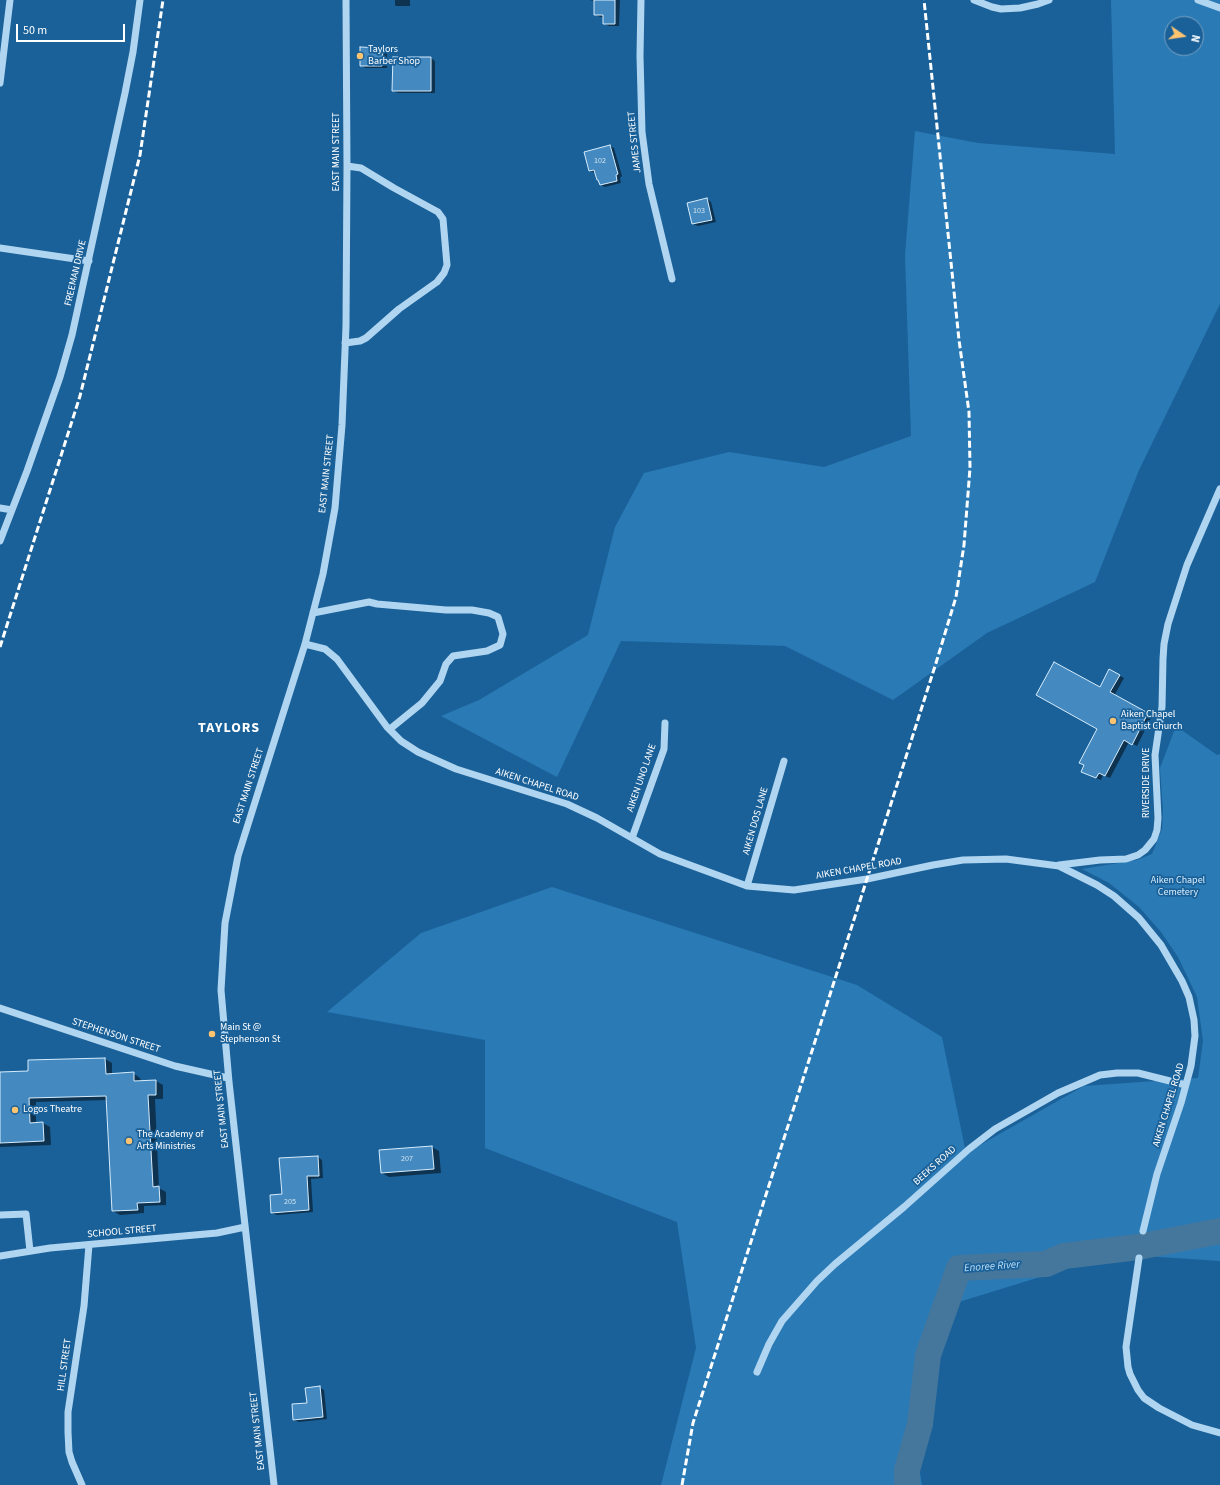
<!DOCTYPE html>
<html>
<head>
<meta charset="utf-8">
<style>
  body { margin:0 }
  #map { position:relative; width:1220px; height:1485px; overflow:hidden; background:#1a6199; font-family:"Source Sans 3",sans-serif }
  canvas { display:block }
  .north { position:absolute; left:1164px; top:16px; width:40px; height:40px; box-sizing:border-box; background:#1a6199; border:1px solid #76a0c2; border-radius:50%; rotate:103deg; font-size:11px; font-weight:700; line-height:16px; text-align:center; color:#fff }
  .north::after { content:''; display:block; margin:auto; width:14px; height:18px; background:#ffc470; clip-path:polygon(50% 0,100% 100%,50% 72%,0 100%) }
  .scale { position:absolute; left:16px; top:24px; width:109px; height:18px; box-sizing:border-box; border:2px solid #fff; border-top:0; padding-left:5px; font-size:12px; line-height:14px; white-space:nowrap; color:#fff; -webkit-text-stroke:3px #1a6199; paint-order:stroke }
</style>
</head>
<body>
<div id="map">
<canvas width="1220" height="1485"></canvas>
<div class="north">N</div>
<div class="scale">50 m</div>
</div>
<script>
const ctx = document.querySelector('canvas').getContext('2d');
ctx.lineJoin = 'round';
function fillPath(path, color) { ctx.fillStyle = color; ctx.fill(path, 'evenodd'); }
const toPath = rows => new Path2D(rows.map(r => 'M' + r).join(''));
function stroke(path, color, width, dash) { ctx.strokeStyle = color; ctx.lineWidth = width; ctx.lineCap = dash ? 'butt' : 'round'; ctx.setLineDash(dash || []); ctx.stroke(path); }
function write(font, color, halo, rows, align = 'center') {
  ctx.font = font + ' "Source Sans 3",sans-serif'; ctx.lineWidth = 3.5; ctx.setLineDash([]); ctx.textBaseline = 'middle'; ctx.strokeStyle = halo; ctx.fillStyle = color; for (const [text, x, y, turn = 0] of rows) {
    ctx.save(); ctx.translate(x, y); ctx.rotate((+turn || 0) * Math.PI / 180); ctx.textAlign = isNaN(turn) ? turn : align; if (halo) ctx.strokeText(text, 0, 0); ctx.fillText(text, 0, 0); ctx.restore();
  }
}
const green = toPath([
  [1111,0,1220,0,1220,304,1139,470,1095,582,987,633,893,700,785,646,621,641,557,777,441,716,479,700,588,635,615,527,644,473,729,452,824,467,911,436,905,255,915,131,978,143,1115,154],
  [1172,24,1196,24,1196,48,1172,48],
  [1176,726,1217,755,1220,754,1220,1261,1115,1254,949,1305,918,1461,922,1485,661,1485,696,1348,677,1222,485,1148,485,1040,327,1012,421,933,552,887,857,985,942,1037,966,1153,1084,1086,1198,1078,1203,1041,1197,997,1178,957,1161,932,1139,907,1109,883,1082,869,1137,860,1152,854,1162,829,1163,811,1160,768]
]);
const shadow = toPath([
  [395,0,410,0,410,6,396,6,395,5],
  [589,0,620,0,619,26,609,26,604,23,604,17,600,17,595,14,595,1],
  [382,49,387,51,387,68,365,68,361,65],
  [431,58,435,61,435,93,398,93,393,91],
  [610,146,614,148,622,176,620,178,621,183,605,187,601,185,596,173,590,171],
  [707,199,711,202,716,222,698,226,693,224,688,204],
  [1110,670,1124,678,1114,696,1152,716,1137,746,1129,742,1110,778,1103,775,1101,780,1086,774,1099,729,1100,688],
  [105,1059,112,1063,112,1075,133,1073,140,1078,141,1081,156,1081,163,1085,163,1099,155,1099,159,1188,166,1192,166,1205,144,1206,144,1213,120,1215,113,1211,108,1100,36,1102,36,1123,43,1123,50,1127,51,1145,0,1147,0,1073,29,1072],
  [432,1147,439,1151,441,1173,389,1177,382,1173],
  [318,1157,322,1160,323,1178,311,1179,313,1212,277,1215,272,1213],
  [319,1387,324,1390,327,1419,299,1422,294,1420]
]);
const river = toPath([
  [907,1485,907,1470,920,1424,928,1355,959,1268,1046,1264,1064,1256,1138,1247,1220,1231]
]);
const building = toPath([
  [594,0,615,0,615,24,603,24,603,15,594,15,594,0],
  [360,47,383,48,382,66,360,66,360,47],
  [393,57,431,57,431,91,392,91,393,57],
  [610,145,618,174,616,175,617,181,600,185,598,180,597,180,594,170,589,171,584,152,610,145],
  [707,198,712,220,692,224,687,203,707,198],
  [1054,662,1100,687,1109,669,1120,675,1110,692,1148,713,1132,745,1124,740,1105,776,1099,773,1096,778,1081,772,1084,765,1079,763,1097,729,1036,695,1054,662],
  [105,1058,106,1074,134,1072,134,1081,156,1080,156,1095,148,1095,153,1187,159,1186,160,1202,137,1203,138,1210,112,1211,106,1096,29,1098,30,1123,43,1122,44,1141,0,1143,0,1072,28,1071,28,1060,105,1058],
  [432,1146,434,1169,381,1173,379,1150,432,1146],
  [318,1156,319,1176,307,1176,309,1210,271,1213,270,1195,282,1194,279,1158,318,1156],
  [320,1386,323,1417,293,1420,292,1404,307,1403,305,1388,320,1386]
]);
const minor = toPath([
  [641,0,640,56,642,132,649,184,672,279],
  [974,0,992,7,1001,9,1020,8,1038,4,1049,0],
  [1198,0,1220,8],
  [0,83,10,0],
  [0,248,89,261],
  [345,343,360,341,366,338,399,309,437,282,444,273,447,265,443,219,438,212,394,188,361,168,347,166],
  [0,508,12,510],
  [0,541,27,471,60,377,72,335,125,93,133,52,140,0],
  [313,613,369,602,377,604,446,610,472,610,489,613,498,617,503,634,500,645,487,651,453,656,446,664,440,681,422,703,390,729],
  [305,644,325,649,337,659,387,727,401,741,418,752,456,769,567,804,597,818,660,854,747,886,794,890,867,879,933,865,963,860,1006,859,1059,866,1097,885,1114,896,1139,918,1161,945,1182,981,1189,997,1194,1020,1195,1036,1191,1066,1181,1103,1157,1174,1143,1231],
  [632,838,664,749,665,723],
  [1059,865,1100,860,1126,859,1138,855,1145,850,1154,839,1157,830,1158,818,1155,755,1162,707,1163,659,1164,644,1168,624,1187,565,1220,489],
  [747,886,784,761],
  [0,1008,175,1066,228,1078],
  [0,1215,26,1214,30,1251],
  [0,1256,50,1248,217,1233,245,1227],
  [1139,1258,1126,1347,1128,1367,1130,1374,1138,1390,1144,1398,1159,1408,1192,1425,1220,1433],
  [757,1372,769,1344,782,1321,817,1281,835,1264,904,1207,969,1149,995,1129,1058,1093,1100,1075,1117,1073,1138,1073,1186,1085],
  [82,1485,72,1462,69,1452,68,1432,68,1412,84,1306,89,1245],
  [274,1485,229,1082,221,990,225,923,238,856,305,644,323,574,335,508,342,425,346,326,347,166,346,0]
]);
const rail = toPath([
  [0,647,80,396,140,155,163,0],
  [682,1485,693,1423,936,663,956,597,964,545,970,468,969,412,959,340,924,0]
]);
const markers = [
  [360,56,4,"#ffc470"],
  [1113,721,4,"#ffc470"],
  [212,1034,4,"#ffc470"],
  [15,1110,4,"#ffc470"],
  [129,1141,4,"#ffc470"]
];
const numberNames = [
  ["102",600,161],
  ["103",699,211],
  ["207",407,1159],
  ["205",290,1202]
];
const poiNames = [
  ["Taylors",368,50],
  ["Barber Shop",368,62],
  ["Aiken Chapel",1121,715],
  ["Baptist Church",1121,727],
  ["Main St @",220,1028],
  ["Stephenson St",220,1040],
  ["Logos Theatre",23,1110],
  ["The Academy of",137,1135],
  ["Arts Ministries",137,1147]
];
const streetNames = [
  ["JAMES STREET",635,142,-96],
  ["EAST MAIN STREET",337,152,-90],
  ["FREEMAN DRIVE",76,273,-77],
  ["EAST MAIN STREET",327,474,-84],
  ["AIKEN UNO LANE",642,778,-71],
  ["RIVERSIDE DRIVE",1147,783,-90],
  ["AIKEN CHAPEL ROAD",537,785,18],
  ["EAST MAIN STREET",249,786,-72],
  ["AIKEN DOS LANE",756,821,-74],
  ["AIKEN CHAPEL ROAD",859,869,-10],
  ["STEPHENSON STREET",116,1036,18],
  ["AIKEN CHAPEL ROAD",1169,1105,-73],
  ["EAST MAIN STREET",222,1109,-96],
  ["BEEKS ROAD",935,1166,-42],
  ["SCHOOL STREET",122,1232,-5],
  ["HILL STREET",65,1365,-82],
  ["EAST MAIN STREET",258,1431,-96]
];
const parkNames = [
  ["Aiken Chapel",1178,881],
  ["Cemetery",1178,893]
];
const waterNames = [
  ["Enoree River",992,1267,-4]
];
const districtNames = [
  ["TAYLORS",229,729]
];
fillPath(green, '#2a7ab6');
fillPath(shadow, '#0007');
stroke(river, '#45779d', 26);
fillPath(building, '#448ac0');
stroke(building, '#d7ecfc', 1);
stroke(minor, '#b0d5f1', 7);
stroke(rail, '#fff', 3, [7, 3]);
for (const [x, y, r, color] of markers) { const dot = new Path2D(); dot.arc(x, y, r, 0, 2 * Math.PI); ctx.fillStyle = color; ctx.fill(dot); stroke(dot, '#1a6199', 1.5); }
write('8px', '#d0e2ef', null, numberNames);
write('10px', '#fff', '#1a6199', poiNames, 'left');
write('10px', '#fff', '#1a6199', streetNames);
write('10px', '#d7ecfc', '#1a6199', parkNames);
write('italic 11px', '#bddff7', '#1a6199', waterNames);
ctx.letterSpacing = '1px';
write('bold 14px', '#fff', '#1a6199', districtNames);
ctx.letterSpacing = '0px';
</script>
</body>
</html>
